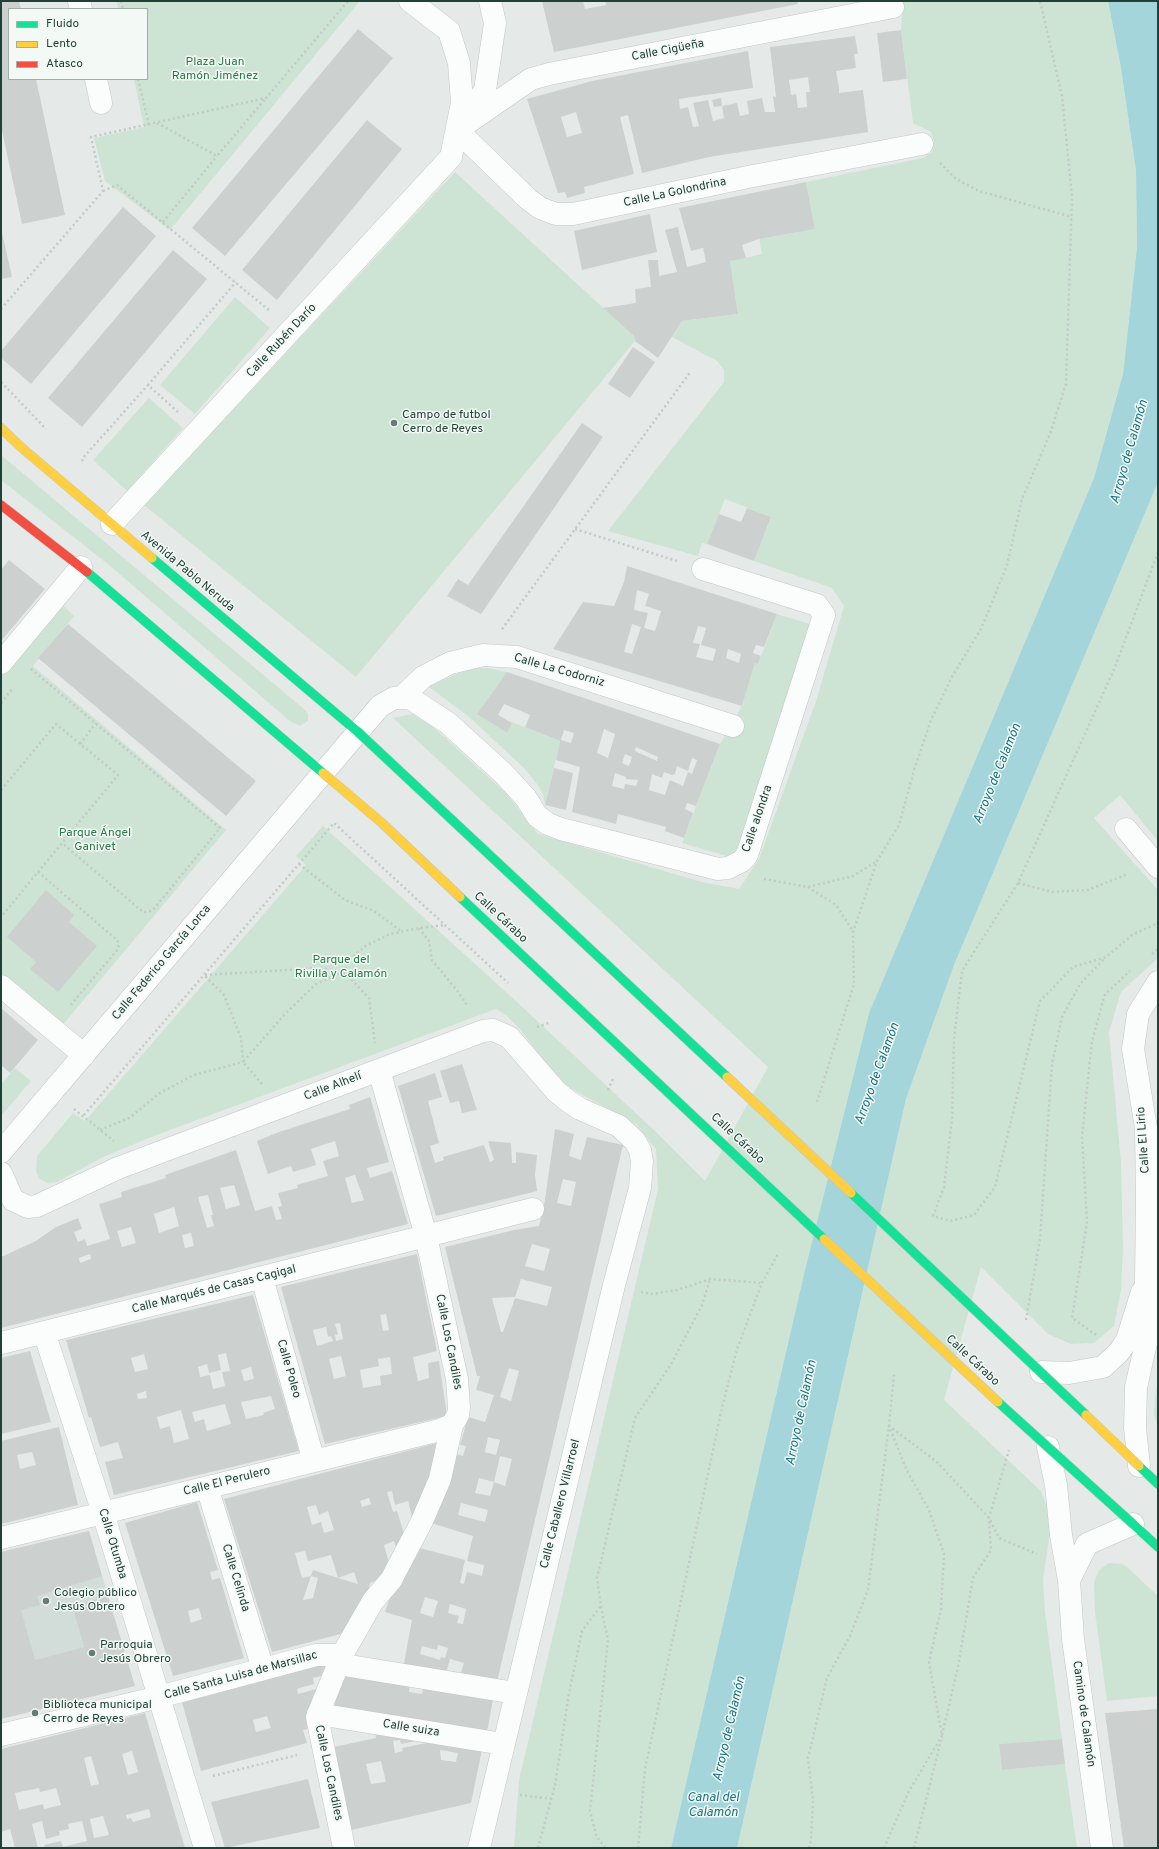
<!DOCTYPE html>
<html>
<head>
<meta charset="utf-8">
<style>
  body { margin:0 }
  #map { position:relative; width:1159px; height:1849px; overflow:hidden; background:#e5eae8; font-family:Overpass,sans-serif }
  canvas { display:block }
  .frame { position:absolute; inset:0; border:2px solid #214037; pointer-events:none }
  .legend { position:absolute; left:8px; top:8px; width:140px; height:72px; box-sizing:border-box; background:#f3faf6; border:1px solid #9fb0aa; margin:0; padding:5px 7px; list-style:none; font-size:12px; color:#214037 }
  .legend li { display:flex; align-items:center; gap:8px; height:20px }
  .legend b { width:20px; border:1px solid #9fb0aa }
</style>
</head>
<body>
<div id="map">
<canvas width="1159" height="1849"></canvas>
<div class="frame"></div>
<ul class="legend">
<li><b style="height:5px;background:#16e098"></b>Fluido</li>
<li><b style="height:5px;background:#ffcf43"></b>Lento</li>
<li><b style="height:5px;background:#f24e42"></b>Atasco</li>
</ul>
</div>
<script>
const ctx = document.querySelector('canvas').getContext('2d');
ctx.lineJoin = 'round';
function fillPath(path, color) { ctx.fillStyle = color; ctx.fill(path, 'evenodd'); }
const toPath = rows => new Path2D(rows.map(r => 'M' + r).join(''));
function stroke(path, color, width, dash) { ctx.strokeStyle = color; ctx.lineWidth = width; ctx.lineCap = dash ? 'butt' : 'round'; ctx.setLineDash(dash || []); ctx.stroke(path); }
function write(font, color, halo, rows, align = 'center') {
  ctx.font = font + ' Overpass,sans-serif'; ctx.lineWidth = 3; ctx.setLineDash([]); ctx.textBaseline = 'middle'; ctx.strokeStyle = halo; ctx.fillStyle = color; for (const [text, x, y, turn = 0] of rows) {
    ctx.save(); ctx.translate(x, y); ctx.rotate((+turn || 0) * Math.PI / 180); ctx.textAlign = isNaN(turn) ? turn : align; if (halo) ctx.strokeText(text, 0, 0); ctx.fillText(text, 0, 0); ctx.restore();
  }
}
const built = toPath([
  [89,1531,108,1596,72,1606,84,1647,6,1668,1,1552]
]);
const green = toPath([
  [117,1,360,1,170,230,105,181,94,138,144,127,134,79,147,79,147,9,118,9],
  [903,1,1108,1,1121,68,1136,171,1137,247,1123,374,1094,478,869,1013,805,1270,671,1848,516,1848,514,1846,519,1780,658,1189,656,1149,636,1124,566,1086,553,1073,519,1028,507,1016,496,1009,146,1139,101,1158,57,1182,47,1183,39,1178,36,1171,37,1156,73,1113,85,1121,306,865,296,856,323,826,517,1002,656,1132,705,1181,768,1067,393,718,412,714,432,726,506,793,538,834,702,882,739,889,759,859,816,701,844,606,832,588,754,561,771,517,725,499,707,544,702,543,698,556,608,531,724,382,724,370,717,361,672,337,682,321,738,314,730,261,762,254,759,239,815,229,806,182,923,158,932,152,934,141,931,132,913,123,901,30],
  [455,172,634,336,635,341,356,677,144,505],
  [235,297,270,328,195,414,160,385],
  [149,398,183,428,127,491,93,460],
  [1,455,304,709,308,714,308,721,300,726,291,722,109,565,1,480],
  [1158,482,1158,841,1120,795,1094,818,1158,890,1158,958,1121,992,1109,1032,1121,1162,1123,1248,1121,1290,1114,1326,1094,1343,1071,1344,1048,1334,981,1267,944,1400,1041,1491,1049,1512,1050,1533,1043,1580,1045,1612,1062,1739,999,1744,1002,1770,1065,1764,1077,1848,737,1848,906,1099,954,965],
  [53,595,74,616,33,666,226,830,56,1033,1,994,1,657],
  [777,614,810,624,742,853,733,858,682,843,720,744,742,706,755,663,758,664],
  [478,668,488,668,507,672,478,714,507,733,512,722,560,741,545,805,543,794,538,785,524,768,468,716,429,687,458,673],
  [15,1068,31,1081,1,1116,1,1084],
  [1158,1378,1158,1428,1154,1415,1155,1399],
  [1109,1563,1122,1564,1127,1567,1158,1596,1158,1696,1107,1701,1095,1612,1094,1582,1099,1570]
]);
const water = toPath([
  [1108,1,1158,1,1158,482,954,965,906,1099,737,1848,671,1848,805,1270,869,1013,1094,478,1123,374,1137,247,1136,171,1121,68]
]);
const building = toPath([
  [1,1,19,1,21,9,9,9,9,79,36,79,65,215,22,224,1,126],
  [542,1,583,1,585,9,606,5,605,1,797,1,798,4,554,52],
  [358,29,393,58,225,256,192,228],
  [901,30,907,79,883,82,877,33],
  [855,36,858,54,854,54,856,68,836,71,839,88,839,93,863,90,868,132,709,157,642,173,628,115,620,117,634,174,584,187,585,193,567,198,565,192,558,193,527,99,592,81,748,51,753,88,679,99,680,109,688,107,693,127,699,126,693,103,708,100,713,121,724,118,722,106,737,103,740,116,749,114,747,101,762,98,765,112,775,112,773,96,776,97,770,47],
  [808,77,810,92,806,92,807,107,798,108,796,94,791,95,789,80],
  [576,112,582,133,567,137,561,117],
  [721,98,722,106,714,107,712,100],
  [367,120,402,149,277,300,242,270],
  [806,182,815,229,759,239,742,245,746,258,730,261,738,314,682,321,658,358,635,341,634,336,603,308,636,303,635,289,651,287,648,260,658,260,659,276,677,272,665,230,678,227,687,267,706,262,703,248,691,251,679,208],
  [123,207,156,236,31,384,1,358,1,351],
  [650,214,657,252,582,270,574,231],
  [1,228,12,277,1,279],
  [173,250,207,279,82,427,48,398],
  [633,347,655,362,630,398,608,384],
  [582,423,603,437,481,614,447,596,458,579,468,585],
  [747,508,771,517,754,561,707,544,719,514,741,522],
  [9,560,45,589,1,641,1,570],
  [627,566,777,614,764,647,756,645,753,653,761,656,758,664,755,663,742,706,553,649,583,602,614,606,624,582],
  [637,590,649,594,645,606,661,611,655,631,644,628,648,613,634,610],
  [632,624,641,627,632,654,624,652],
  [698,626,706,628,701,645,716,649,713,661,696,657,700,644,693,643],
  [728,649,741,654,739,663,726,658],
  [68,624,256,781,226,816,38,658],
  [507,672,720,744,696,806,687,803,685,809,693,813,684,838,665,831,666,827,618,814,616,824,572,812,580,767,556,760,560,741,525,727,530,715,504,704,498,715,512,723,507,733,477,714],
  [604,729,615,734,608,758,597,753],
  [564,730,574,733,571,743,561,740],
  [636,747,658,757,657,761,635,751],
  [625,754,632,757,629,766,622,763],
  [692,758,697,760,692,774,688,772,683,786,670,780,665,795,649,790,652,774,662,778,664,772,672,775,675,774,677,766,688,771],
  [615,773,626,777,626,779,638,780,636,786,625,784,624,789,612,786],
  [554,768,573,773,566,810,545,805],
  [46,890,74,915,69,922,97,946,58,992,30,969,36,962,7,937],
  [1,1008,38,1040,10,1073,1,1065],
  [462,1064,477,1110,462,1113,459,1101,450,1103,440,1071],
  [435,1073,442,1097,428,1101,439,1143,430,1146,435,1163,444,1160,443,1157,484,1145,490,1162,494,1160,488,1141,511,1143,512,1163,516,1163,516,1152,537,1155,535,1175,537,1191,436,1216,398,1086],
  [370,1097,389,1162,367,1168,370,1178,392,1171,408,1224,1,1328,1,1257,36,1241,56,1227,78,1218,82,1229,74,1232,78,1242,85,1239,87,1246,110,1239,99,1204,122,1197,121,1192,166,1178,165,1175,236,1150,255,1211,272,1206,276,1220,282,1219,278,1207,282,1206,278,1193,298,1188,297,1185,328,1176,323,1161,339,1156,335,1141,311,1149,316,1165,293,1172,291,1166,268,1174,257,1141,279,1132,350,1109,349,1105],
  [355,1175,364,1200,352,1203,345,1178],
  [234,1185,240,1205,226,1209,220,1188],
  [208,1195,213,1215,211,1215,214,1226,207,1228,198,1197],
  [174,1207,179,1226,159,1233,154,1214],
  [131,1227,136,1243,122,1247,117,1231],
  [191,1233,194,1246,185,1248,182,1235],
  [90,1254,91,1259,80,1263,79,1258],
  [555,1129,574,1134,569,1156,581,1160,587,1137,623,1145,496,1686,459,1679,464,1663,450,1659,445,1677,403,1669,412,1620,385,1612,393,1589,416,1547,465,1560,460,1583,464,1584,467,1572,482,1576,484,1565,467,1561,473,1536,428,1522,453,1453,463,1456,466,1446,460,1445,468,1417,485,1422,494,1395,476,1390,480,1376,477,1376,445,1247,514,1230,539,1226,545,1200],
  [563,1179,576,1182,571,1206,557,1203],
  [532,1244,550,1249,544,1271,525,1266],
  [521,1279,552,1287,547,1306,515,1298,503,1332,501,1332,492,1298,515,1297],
  [509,1368,519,1371,511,1401,500,1397],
  [488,1437,500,1440,496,1455,485,1452],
  [500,1456,512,1459,505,1486,494,1482,490,1496,475,1493,479,1478,494,1482],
  [461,1503,488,1510,485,1522,458,1515],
  [425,1597,438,1601,433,1617,420,1613],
  [450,1604,466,1609,463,1624,457,1623,459,1616,448,1613],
  [438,1645,448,1648,445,1658,441,1657,440,1660,420,1654,422,1646,437,1650],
  [417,1254,437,1351,413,1357,418,1381,429,1378,428,1363,439,1361,447,1416,325,1444,281,1287],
  [386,1314,389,1330,383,1331,380,1315],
  [340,1323,343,1339,336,1341,335,1335,338,1334,335,1324],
  [326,1327,328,1337,331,1336,333,1341,317,1346,313,1330],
  [341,1356,346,1376,334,1379,329,1359],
  [390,1357,392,1374,380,1376,381,1385,363,1388,360,1370,379,1366,378,1359],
  [253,1295,299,1451,114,1495,105,1462,123,1458,118,1442,100,1447,91,1417,89,1418,66,1340],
  [226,1353,230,1371,222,1372,225,1386,213,1389,210,1375,200,1377,198,1367,207,1364,209,1373,221,1370,218,1355],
  [144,1354,148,1369,135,1372,131,1358],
  [251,1367,254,1379,244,1381,241,1370],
  [146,1391,147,1398,138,1399,137,1394],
  [271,1396,275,1409,263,1413,264,1415,246,1419,241,1402],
  [225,1404,231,1424,207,1431,204,1419,195,1422,192,1412],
  [181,1410,189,1439,174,1443,170,1426,160,1429,157,1417],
  [30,1351,51,1422,1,1434,1,1358],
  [59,1427,78,1505,1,1524,1,1441],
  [32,1452,36,1465,20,1469,17,1455],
  [441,1442,414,1525,408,1501,395,1505,392,1491,387,1492,393,1512,397,1511,406,1540,398,1554,394,1541,384,1545,390,1566,386,1576,370,1583,369,1588,348,1632,272,1652,224,1499],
  [369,1498,371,1504,362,1507,360,1501],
  [316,1505,319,1515,328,1511,334,1530,324,1533,321,1522,312,1525,307,1507],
  [305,1551,308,1561,331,1555,338,1578,313,1570,311,1576,318,1578,313,1598,303,1600,311,1576,302,1578,295,1553],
  [354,1572,358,1584,338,1578],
  [197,1502,218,1570,210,1572,212,1580,220,1578,244,1658,173,1676,125,1523],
  [199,1608,202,1619,191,1623,188,1611],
  [89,1531,102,1576,37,1596,40,1605,21,1610,35,1660,84,1647,72,1606,108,1596,135,1686,1,1719,1,1552],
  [326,1662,329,1665,325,1675,313,1678,314,1684,297,1689,298,1694,320,1688,312,1728,303,1730,307,1743,201,1771,182,1702],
  [267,1716,271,1728,256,1732,253,1720],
  [341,1670,410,1682,409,1692,422,1694,424,1684,494,1694,486,1737,327,1711],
  [1158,1709,1158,1848,1124,1848,1105,1713],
  [145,1713,185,1848,45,1848,44,1845,61,1841,63,1847,87,1841,82,1821,68,1824,69,1829,59,1831,60,1835,46,1839,42,1821,32,1824,38,1848,15,1848,10,1829,1,1832,1,1749],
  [132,1751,138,1772,128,1775,122,1754],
  [91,1756,99,1784,91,1786,84,1758],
  [39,1788,40,1792,56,1788,61,1805,44,1809,43,1804,19,1810,15,1793],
  [149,1809,151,1817,133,1822,131,1818,127,1819,126,1815],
  [103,1816,109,1835,94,1838,90,1819],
  [374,1727,415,1733,416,1741,401,1744,400,1740,393,1741,395,1753,403,1751,402,1748,426,1743,424,1734,483,1745,471,1803,347,1831,329,1748,376,1738],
  [440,1750,458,1753,456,1762,441,1760],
  [381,1761,386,1782,371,1784,366,1764],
  [1062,1739,1065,1764,1002,1770,999,1744],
  [308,1779,320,1828,225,1848,211,1802]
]);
const path = toPath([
  [121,1,123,9],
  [138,79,149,125],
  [157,123,217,156,266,98],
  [940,163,956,179,979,191,1072,217],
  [103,191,117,185,270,311],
  [163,222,217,156],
  [1,309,103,191,91,137,266,98,348,1],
  [1,382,46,429],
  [178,412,148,385,236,282],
  [83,461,82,459,148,385],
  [575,529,677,561],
  [1158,552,1115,667,1018,883,962,971,954,1039,952,1119,944,1187,933,1216,950,1221,974,1215,995,1187,1040,1001,1073,967,1106,957,1132,935,1158,923],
  [502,629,691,371],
  [31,669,220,828,153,910,148,912,143,912,62,843],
  [1,703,12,689],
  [80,744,96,723],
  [1,790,56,724,118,775,1,917],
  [299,864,345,900,374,911,401,931],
  [38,872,117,940,119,944,118,949,69,1007],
  [764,879,808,887,853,876,877,861],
  [1018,883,1052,892,1088,890,1128,874],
  [808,887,836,905,853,931],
  [419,928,429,941,432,960,459,993,468,1007],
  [1152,954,1158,949],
  [205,975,321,968,344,972,369,998,375,1043],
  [537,1027,551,1022],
  [262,1084,243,1062,284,1015,316,984,344,972,349,960,367,945,390,934,419,928,445,925],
  [608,1090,613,1079],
  [817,1102,854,984,853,932,877,861,899,825,914,770,931,720,952,677,982,627,1007,565,1022,499,1050,434,1066,384,1072,196,1062,96,1040,1],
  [74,1109,114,1141],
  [84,1115,334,823,508,983],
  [100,1130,129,1118,160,1093,194,1075,243,1062,241,1038,224,995,204,975],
  [641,1292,652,1294,677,1290,710,1279,762,1283],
  [1026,1320,1040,1239,1052,1064,1062,1017,1080,984,1105,958],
  [1096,1335,1072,1318,1087,1222,1082,1137,1092,1041,1105,994,1130,971],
  [942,1735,958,1667,973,1578,991,1550,989,1518,1009,1450],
  [213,1776,297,1755],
  [520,1795,552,1799],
  [538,1848,555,1785,569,1693,582,1631,600,1607],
  [605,1848,596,1835,590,1811,608,1640,601,1607,597,1578,635,1418,671,1364,702,1305,710,1279],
  [638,1848,645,1769,722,1408,737,1349,762,1283,779,1252],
  [809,1848,811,1840,813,1801,808,1758,827,1678,850,1636,868,1590,889,1426,894,1374],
  [884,1848,909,1791,942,1736,929,1662,941,1609,944,1554,929,1510,907,1471,889,1426,936,1461,989,1518,999,1538,1037,1554],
  [914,1848,941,1740]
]);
const street = toPath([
  [79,1,81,9],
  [96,79,101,103],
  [466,118,485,90,495,23,490,1],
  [457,130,528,199,540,208,556,214,573,214,748,177,922,144],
  [457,130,531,79,549,74,893,7],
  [112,524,451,157,462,103,459,63,449,31,410,1],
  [1,663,81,567],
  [402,697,423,677,450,663,483,655,517,657,733,726],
  [1126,829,1158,867],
  [1,986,84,1055],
  [1,1152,380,706,394,698,410,698,448,723,503,773,526,798,537,816,548,824,561,829,718,869,728,868,742,861,747,855,824,615,817,605,703,569],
  [1,1173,13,1200,28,1207,37,1206,118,1168,483,1031,493,1030,509,1037,556,1091,568,1101,580,1109,619,1126,635,1141,640,1150,642,1161,640,1188,614,1285,479,1848],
  [262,1278,314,1461],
  [44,1332,103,1513,205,1848],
  [1,1343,533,1209],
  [1041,1372,1069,1373,1103,1367,1119,1352,1127,1340,1142,1292],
  [1048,1447,1056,1485,1061,1535,1069,1580,1073,1639,1102,1848],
  [1139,1466,1135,1428,1136,1387,1149,1330,1146,1281,1147,1199,1146,1128,1133,1049,1138,1014,1158,982],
  [207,1487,263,1669],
  [1,1538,440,1430,452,1425],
  [1069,1580,1087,1544,1133,1524],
  [338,1664,515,1693],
  [318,1714,503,1744],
  [1,1735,159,1697,316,1655,342,1655],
  [344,1848,317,1717,342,1655,373,1601,391,1580,422,1521,440,1479,452,1425,458,1415,459,1408,457,1379,426,1236,379,1070]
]);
const fast = toPath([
  [152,558,358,732],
  [87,572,323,773],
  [1139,1466,1158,1484],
  [1133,1524,1158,1547]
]);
const slow = toPath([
  [1,428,22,448,152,558]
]);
const jam = toPath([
  [1,505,87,572]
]);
const fastBridge = toPath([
  [358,732,727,1077],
  [460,897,824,1239],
  [851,1193,1086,1415],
  [998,1402,1133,1524]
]);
const slowBridge = toPath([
  [323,773,382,823,460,897],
  [727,1077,851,1193],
  [824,1239,998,1402],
  [1086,1415,1139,1466]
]);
const markers = [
  [394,423,4,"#667c75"],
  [46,1601,4,"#667c75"],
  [92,1653,4,"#667c75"],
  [35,1713,4,"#667c75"]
];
const streetNames = [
  ["Calle Cigüeña",668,51,-11],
  ["Calle La Golondrina",675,193,-12],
  ["Calle Rubén Darío",282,341,-47],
  ["Avenida Pablo Neruda",187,572,40],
  ["Calle La Codorniz",559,671,16],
  ["Calle alondra",758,819,-71],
  ["Calle Cárabo",500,918,43],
  ["Calle Federico García Lorca",162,963,-50],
  ["Calle Alhelí",333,1087,-21],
  ["Calle Cárabo",737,1139,43],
  ["Calle El Lirio",1144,1140,-94],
  ["Calle Marqués de Casas Cagigal",214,1290,-14],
  ["Calle Los Candiles",448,1342,79],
  ["Calle Cárabo",972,1361,43],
  ["Calle Poleo",288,1369,74],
  ["Calle El Perulero",227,1482,-14],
  ["Calle Caballero Villarroel",561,1504,-76],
  ["Calle Otumba",112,1544,73],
  ["Calle Celinda",235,1578,73],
  ["Calle Santa Luisa de Marsillac",241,1676,-15],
  ["Camino de Calamón",1083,1714,82],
  ["Calle suiza",411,1729,9],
  ["Calle Los Candiles",328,1773,78]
];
const parkNames = [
  ["Plaza Juan",215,63],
  ["Ramón Jiménez",215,77],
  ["Parque Ángel",95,834],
  ["Ganivet",95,848],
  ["Parque del",341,961],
  ["Rivilla y Calamón",341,975]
];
const poiNames = [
  ["Campo de futbol",402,416],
  ["Cerro de Reyes",402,430],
  ["Colegio público",54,1594],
  ["Jesús Obrero",54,1608],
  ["Parroquia",100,1646],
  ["Jesús Obrero",100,1660],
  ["Biblioteca municipal",43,1706],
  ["Cerro de Reyes",43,1720]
];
const waterNames = [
  ["Arroyo de Calamón",1130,452,-74],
  ["Arroyo de Calamón",998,774,-68],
  ["Arroyo de Calamón",878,1074,-70],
  ["Arroyo de Calamón",802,1413,-78],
  ["Arroyo de Calamón",730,1729,-77],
  ["Canal del",713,1798],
  ["Calamón",713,1813]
];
fillPath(built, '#d2dcd8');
fillPath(green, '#cde4d4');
fillPath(water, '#a3d5db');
fillPath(building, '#ccd1cf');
stroke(street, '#c2c7c5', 23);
stroke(fast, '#c0c8c5', 10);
stroke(slow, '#c0c8c5', 10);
stroke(jam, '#c0c8c5', 10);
stroke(path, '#c2cac7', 2.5, [2, 3]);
stroke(street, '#fbfcfc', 22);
stroke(fast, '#16e098', 9);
stroke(slow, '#ffcf43', 9);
stroke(jam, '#f24e42', 9);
stroke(fastBridge, '#c0c8c5', 10, []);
stroke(slowBridge, '#c0c8c5', 10, []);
stroke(fastBridge, '#16e098', 9);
stroke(slowBridge, '#ffcf43', 9);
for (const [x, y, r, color] of markers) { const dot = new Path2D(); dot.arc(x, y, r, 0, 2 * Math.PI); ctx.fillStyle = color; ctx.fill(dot); stroke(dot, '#f3faf6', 1.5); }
write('12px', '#214037', '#f3faf6', streetNames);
write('12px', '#287a46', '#f3faf6', parkNames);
write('12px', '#214037', '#f3faf6', poiNames, 'left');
write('italic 13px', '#177180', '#f3faf6', waterNames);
</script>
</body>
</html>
